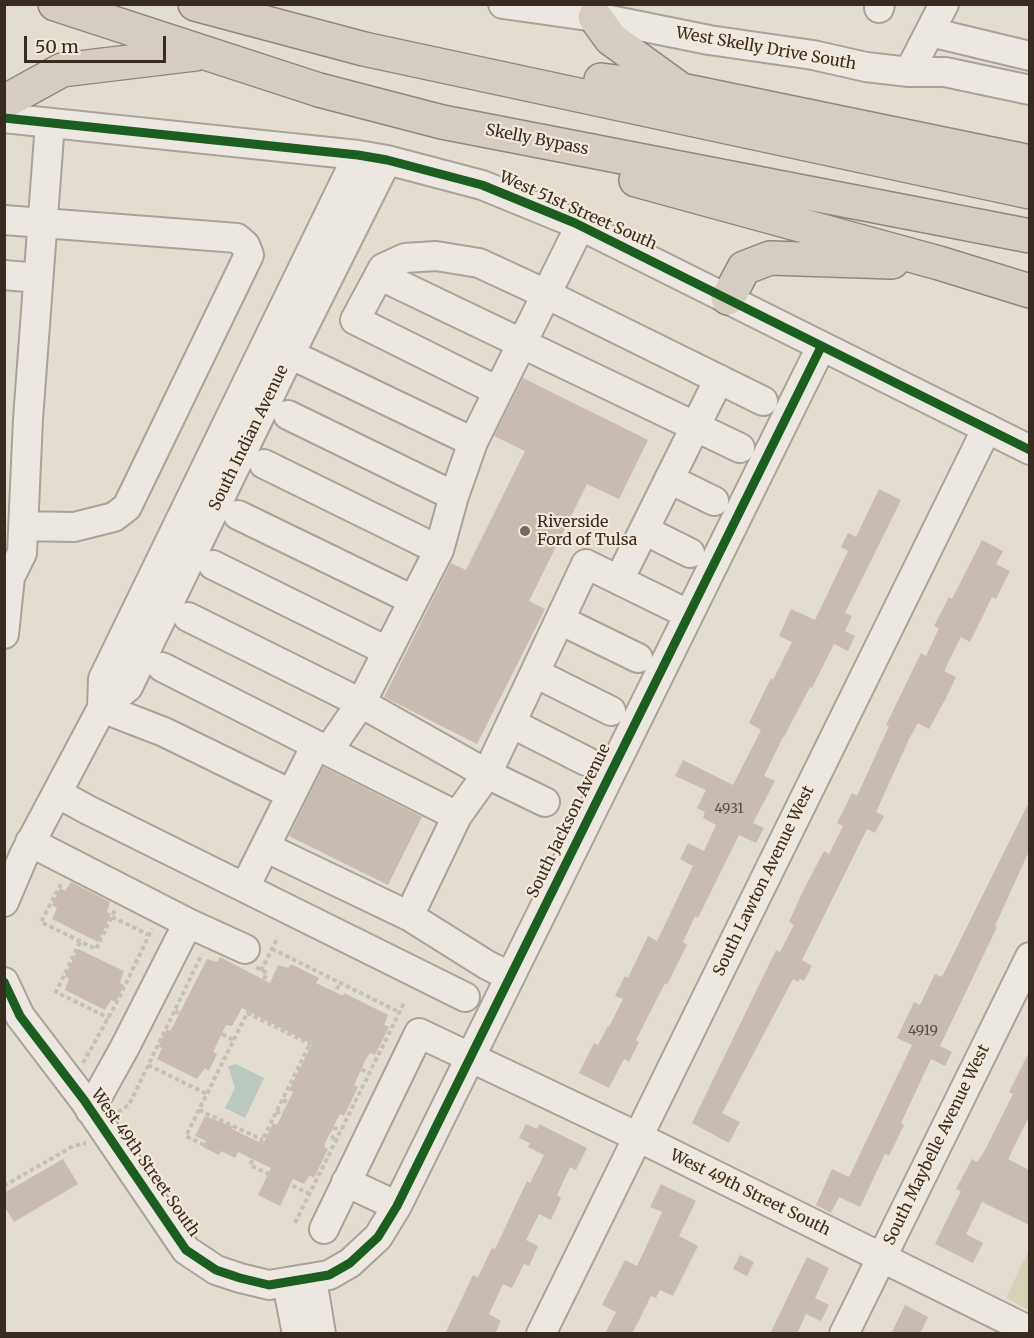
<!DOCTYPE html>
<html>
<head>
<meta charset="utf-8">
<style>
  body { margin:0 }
  #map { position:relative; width:1034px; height:1338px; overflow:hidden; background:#e3dcd1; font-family:Merriweather,serif }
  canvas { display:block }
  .frame { position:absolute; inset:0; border:6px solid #382b21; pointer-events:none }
  .scale { position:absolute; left:24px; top:36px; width:142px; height:27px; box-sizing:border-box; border:3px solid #382b21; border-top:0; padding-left:8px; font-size:18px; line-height:21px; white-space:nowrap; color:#382b21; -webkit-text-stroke:4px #f3e9d8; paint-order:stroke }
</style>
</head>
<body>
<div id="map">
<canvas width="1034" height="1338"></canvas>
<div class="frame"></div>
<div class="scale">50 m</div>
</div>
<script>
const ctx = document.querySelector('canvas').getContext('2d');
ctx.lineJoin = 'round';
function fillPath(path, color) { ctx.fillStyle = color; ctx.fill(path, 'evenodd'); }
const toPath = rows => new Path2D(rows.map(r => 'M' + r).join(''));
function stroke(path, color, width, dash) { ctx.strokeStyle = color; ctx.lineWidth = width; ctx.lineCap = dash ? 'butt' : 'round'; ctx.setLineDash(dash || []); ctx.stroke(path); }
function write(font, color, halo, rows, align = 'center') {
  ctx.font = font + ' Merriweather,serif'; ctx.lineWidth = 4.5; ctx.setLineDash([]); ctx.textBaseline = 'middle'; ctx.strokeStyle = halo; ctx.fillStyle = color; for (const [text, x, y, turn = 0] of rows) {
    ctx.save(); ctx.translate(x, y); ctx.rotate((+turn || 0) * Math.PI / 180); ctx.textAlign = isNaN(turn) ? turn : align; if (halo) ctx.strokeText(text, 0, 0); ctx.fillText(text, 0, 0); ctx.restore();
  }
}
const green = toPath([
  [1029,1250,1030,1310,1029,1310,1006,1298]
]);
const water = toPath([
  [236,1064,264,1078,245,1118,225,1108,235,1088,228,1066]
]);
const building = toPath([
  [523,378,648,440,619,499,587,484,529,601,545,609,477,744,384,697,451,563,466,570,525,451,494,436],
  [879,489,901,500,845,613,852,616,845,631,855,636,848,651,834,644,812,688,810,687,784,737,783,737,764,776,775,781,753,823,764,828,756,843,739,835,698,918,695,916,683,942,687,945,667,985,665,983,636,1040,639,1042,629,1062,624,1059,609,1088,579,1073,594,1043,598,1045,608,1026,609,1027,623,999,615,996,625,976,628,978,648,936,657,941,693,866,680,859,688,843,704,851,716,825,703,818,705,812,697,808,706,790,675,776,683,760,733,785,761,730,749,723,771,678,773,680,792,642,779,636,791,609,815,620,848,551,841,547,848,533,856,537],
  [982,540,1003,551,996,564,1010,571,996,599,992,597,970,642,961,637,944,671,956,677,947,696,929,729,918,723,910,737,876,812,884,816,875,833,867,829,802,960,812,966,804,981,800,979,798,982,793,979,722,1113,740,1122,729,1143,692,1123,776,950,780,952,794,925,789,922,803,891,824,851,829,854,843,826,837,823,852,793,857,796,889,726,886,725,921,653,926,656,939,628,934,626,949,597,952,599],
  [323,767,422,817,388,885,289,836],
  [1029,802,1029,851,995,926,997,927,940,1046,952,1052,945,1066,931,1059,901,1123,904,1125,889,1156,885,1154,860,1207,839,1197,831,1213,816,1205,832,1169,849,1177,912,1045,897,1038,914,1002,920,1005,935,974,942,977],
  [71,882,110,902,107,912,111,914,98,942,52,919,57,908,52,905,60,888,65,891],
  [78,949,124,971,120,983,124,985,116,1002,111,1000,105,1010,65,990,69,979,65,976],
  [220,957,270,983,278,965,288,968,291,964,319,978,316,983,343,996,344,993,388,1015,384,1025,389,1027,375,1055,370,1053,366,1059,354,1085,358,1087,344,1116,340,1114,326,1141,324,1147,328,1149,314,1178,310,1175,304,1184,293,1179,280,1206,258,1195,271,1168,238,1152,235,1158,221,1151,219,1155,203,1147,206,1141,195,1136,205,1116,233,1127,232,1129,263,1144,273,1123,277,1125,293,1092,289,1090,312,1044,242,1008,232,1026,226,1025,213,1052,217,1054,209,1071,205,1068,197,1079,157,1059,162,1048,158,1046,167,1029,170,1031,173,1026,207,959,217,962],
  [1029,1052,1029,1117,1008,1159,1029,1170,1029,1225,982,1202,966,1234,983,1243,973,1263,935,1244,961,1191,956,1189,972,1159,977,1162,984,1152,1013,1094,1009,1092],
  [526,1124,537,1129,539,1124,587,1148,576,1170,570,1167,557,1195,561,1198,551,1220,539,1214,526,1240,538,1246,529,1266,524,1264,512,1288,503,1284,489,1314,501,1321,495,1334,445,1334,473,1275,478,1277,492,1248,495,1249,527,1181,530,1183,544,1155,528,1147,530,1143,519,1138],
  [63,1159,78,1184,14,1222,4,1206,4,1193],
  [661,1184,696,1201,679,1236,698,1246,673,1296,660,1290,656,1298,651,1296,632,1334,605,1334,616,1312,602,1305,625,1260,637,1266,653,1232,662,1212,650,1207],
  [740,1255,754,1262,747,1276,733,1269],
  [807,1257,829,1268,815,1298,829,1305,821,1321,806,1314,797,1334,770,1334],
  [905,1305,928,1317,920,1334,891,1334]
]);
const path = toPath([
  [61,884,41,922,96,949,115,910],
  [112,917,149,935],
  [80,942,56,992,109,1018],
  [272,949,399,1012],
  [261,971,278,937],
  [175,1011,234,1040],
  [247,1013,369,1073],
  [83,1063,116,1004,152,929],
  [148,1065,207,1094],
  [284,1099,290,1110,328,1129,342,1128],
  [199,1110,263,1140],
  [118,1112,129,1105,202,954],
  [276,1113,290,1110],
  [328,1129,335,1141],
  [204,1145,186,1136,267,973,255,967],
  [4,1186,73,1146,86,1143],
  [310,1194,250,1165,340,983],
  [295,1223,404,1003]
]);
const minor = toPath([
  [503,4,595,17,709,40,813,55,866,67,909,72,945,72,1030,90],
  [879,8,880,4],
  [930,32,1030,56],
  [909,72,944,4],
  [4,118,358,155,387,160,482,185,575,223,1030,450],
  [4,220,237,238,245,245,249,255,127,507,114,517,74,527,24,526],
  [4,275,38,278],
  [379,275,740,448],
  [273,346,473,442],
  [498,391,355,320,383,268,405,258,436,256,479,263,546,294,763,401],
  [288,415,454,496],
  [264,464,439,550],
  [669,479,714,501],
  [238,515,413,600],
  [644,530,690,553],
  [213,565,387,651],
  [619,580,719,379],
  [188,617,361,703,487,774,545,802],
  [560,620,638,658],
  [4,634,10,577,22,553,28,419,50,123],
  [162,667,328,751,361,703,439,550,454,496,473,442,580,226],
  [535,673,611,711],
  [102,708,103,679,358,155],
  [102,708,164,732,291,794],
  [511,723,586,761],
  [328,751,457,816,409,916],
  [57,793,88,810,465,997],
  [457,816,487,774,586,564,688,614],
  [30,842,188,923,245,949],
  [265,847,409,916,487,965,509,976],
  [245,887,316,745],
  [4,902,24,855,102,708,128,687,290,354,387,160],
  [4,982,20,1016,84,1100,186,1250,216,1270,240,1278,269,1285,329,1275,350,1263,378,1237,397,1206,821,347],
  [90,1110,125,1047,188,923],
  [346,1182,397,1206],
  [324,1229,419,1033,638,1137,1030,1331],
  [312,1279,321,1334],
  [287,1283,297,1334],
  [541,1334,987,428],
  [844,1334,1030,957]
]);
const highway = toPath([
  [55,4,319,90,442,122,1030,236],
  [195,4,364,49,1030,192],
  [595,17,611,39,680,89],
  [601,80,681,90,1030,162],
  [4,102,62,70,195,54],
  [636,180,939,263,1030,291],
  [728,298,744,268,770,258,892,262]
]);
const cycleway = toPath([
  [4,118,358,155,387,160,482,185,575,223,1030,450],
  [4,982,20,1016,84,1100,186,1250,216,1270,240,1278,269,1285,329,1275,350,1263,378,1237,397,1206,821,347]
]);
const markers = [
  [525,531,6,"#74695f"]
];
const numberNames = [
  ["4931",729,809],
  ["4919",923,1031]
];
const streetNames = [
  ["West Skelly Drive South",766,49,10],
  ["Skelly Bypass",537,140,11],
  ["West 51st Street South",578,211,24],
  ["South Indian Avenue",249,438,-64],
  ["South Jackson Avenue",569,821,-64],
  ["South Lawton Avenue West",764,881,-64],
  ["South Maybelle Avenue West",937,1145,-64],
  ["West 49th Street South",145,1163,55],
  ["West 49th Street South",750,1193,26]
];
const poiNames = [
  ["Riverside",537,522],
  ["Ford of Tulsa",537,540]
];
fillPath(green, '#d4d2b5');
fillPath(water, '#bac8bf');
fillPath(building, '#c7bbb2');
stroke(minor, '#a9a299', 32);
stroke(highway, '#8e8780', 36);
stroke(path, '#c4bfb8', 4, [4.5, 3]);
stroke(minor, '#ece8e1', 28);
stroke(highway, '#d6cdc2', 33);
stroke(cycleway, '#1b5e20', 9);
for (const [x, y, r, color] of markers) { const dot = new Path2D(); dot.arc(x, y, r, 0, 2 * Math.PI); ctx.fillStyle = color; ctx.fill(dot); stroke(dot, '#f3e9d8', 2); }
write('14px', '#5c4f45', null, numberNames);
write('16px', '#382b21', '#f3e9d8', streetNames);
write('16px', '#382b21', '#f3e9d8', poiNames, 'left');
</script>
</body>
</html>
